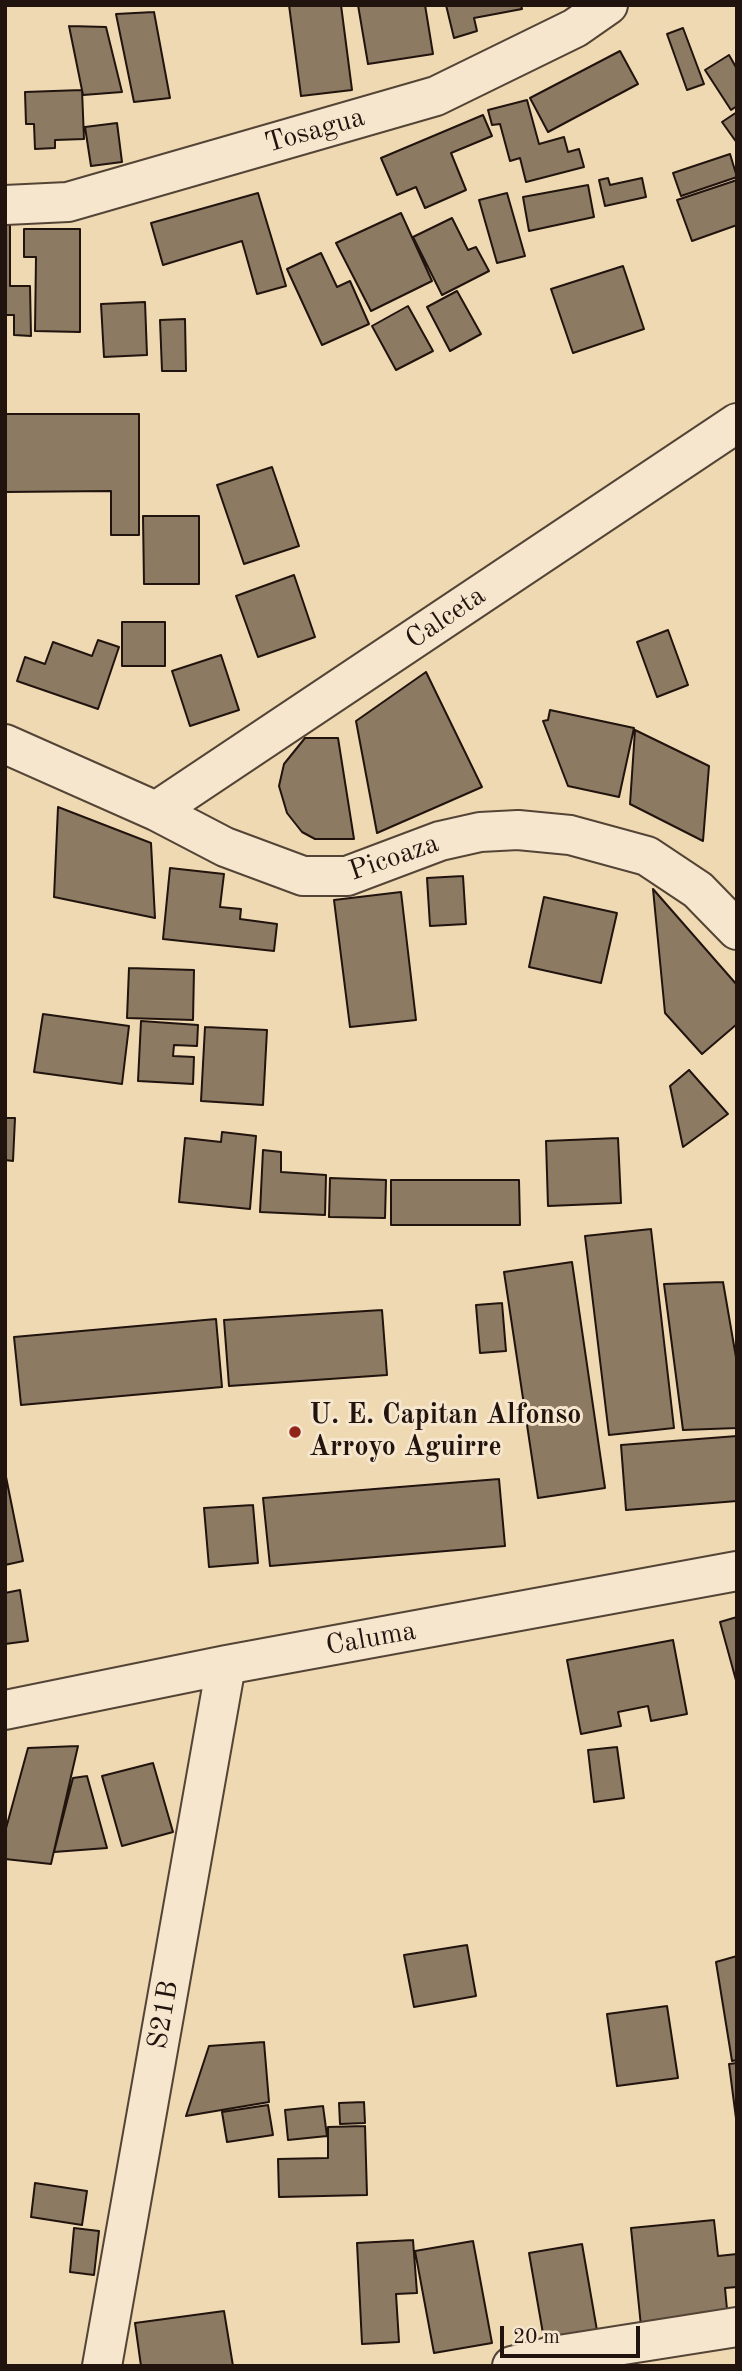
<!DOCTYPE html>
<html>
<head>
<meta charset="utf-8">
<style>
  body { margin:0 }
  #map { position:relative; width:742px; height:2371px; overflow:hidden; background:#efd9b2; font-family:"Old Standard TT",serif }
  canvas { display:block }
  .frame { position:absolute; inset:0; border:7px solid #21130d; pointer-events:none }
  .scale { position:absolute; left:500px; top:2326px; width:140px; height:32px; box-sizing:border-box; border:4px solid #21130d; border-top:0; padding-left:9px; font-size:21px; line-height:24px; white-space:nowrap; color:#21130d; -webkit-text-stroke:5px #f5e6cd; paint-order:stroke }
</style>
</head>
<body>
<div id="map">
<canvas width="742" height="2371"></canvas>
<div class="frame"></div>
<div class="scale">20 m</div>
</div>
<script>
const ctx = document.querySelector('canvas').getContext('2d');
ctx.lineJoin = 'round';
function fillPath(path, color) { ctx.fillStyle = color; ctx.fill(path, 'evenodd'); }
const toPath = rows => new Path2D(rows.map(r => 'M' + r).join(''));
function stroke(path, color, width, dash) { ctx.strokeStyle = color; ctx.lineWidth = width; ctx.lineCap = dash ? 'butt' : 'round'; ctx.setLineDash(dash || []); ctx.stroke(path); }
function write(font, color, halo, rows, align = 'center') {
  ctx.font = font + ' "Old Standard TT",serif'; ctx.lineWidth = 6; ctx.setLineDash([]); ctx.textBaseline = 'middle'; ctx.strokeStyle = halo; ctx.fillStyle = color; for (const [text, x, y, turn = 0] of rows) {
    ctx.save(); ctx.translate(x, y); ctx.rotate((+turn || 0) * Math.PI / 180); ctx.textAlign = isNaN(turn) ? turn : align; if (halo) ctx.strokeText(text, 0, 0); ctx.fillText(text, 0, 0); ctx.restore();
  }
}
const building = toPath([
  [289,5,341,5,352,90,301,96,289,5],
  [358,5,425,5,433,54,368,64,358,5],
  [446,5,521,5,522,9,474,18,477,31,454,38,446,5],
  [154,12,170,98,134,102,116,14,154,12],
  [69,26,106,27,122,92,83,95,69,26],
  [683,28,704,84,687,90,667,34,683,28],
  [620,51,638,84,548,132,530,98,620,51],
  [729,55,737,69,737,106,731,110,705,70,729,55],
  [82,90,84,139,55,140,55,148,35,149,34,124,26,124,25,92,82,90],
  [527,100,539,144,564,137,568,152,579,149,584,167,526,182,520,158,510,161,500,124,492,125,488,110,527,100],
  [737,112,737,143,722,122,737,112],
  [483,115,492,136,451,153,466,190,425,208,416,187,397,195,381,158,483,115],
  [117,123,122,162,91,166,85,127,117,123],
  [730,154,737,177,681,196,673,173,730,154],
  [608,178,610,185,642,178,646,197,605,206,599,180,608,178],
  [737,180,737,225,692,241,677,200,737,180],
  [588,185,594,217,529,231,523,197,588,185],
  [258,193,286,286,257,294,242,241,163,265,151,223,258,193],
  [507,193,525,256,497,263,479,200,507,193],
  [401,213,432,281,371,311,336,243,401,213],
  [452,218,468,250,476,247,489,271,442,295,413,237,452,218],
  [5,225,10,225,10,286,30,286,31,336,14,335,14,315,5,315,5,225],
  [24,229,80,229,80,332,35,331,36,257,24,257,24,229],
  [321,253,337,287,350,281,369,324,322,345,287,269,321,253],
  [623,266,644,329,573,353,551,289,623,266],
  [457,291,481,334,450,351,427,307,457,291],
  [145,302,147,355,104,357,101,304,145,302],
  [408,306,433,351,396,370,372,326,408,306],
  [185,319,186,371,162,371,160,320,185,319],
  [5,414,139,414,139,535,111,535,111,491,5,492,5,414],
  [272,467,299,546,244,564,217,485,272,467],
  [143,516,199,516,199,584,144,584,143,516],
  [294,575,315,637,258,657,236,596,294,575],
  [122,622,165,622,165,666,122,666,122,622],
  [668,630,688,685,657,697,637,642,668,630],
  [98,640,119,647,98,709,17,681,25,657,45,664,53,642,92,656,98,640],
  [221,655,239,710,190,726,172,671,221,655],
  [426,672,482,787,377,833,356,721,426,672],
  [550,710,634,728,619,797,568,786,543,721,548,720,550,710],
  [635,730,709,766,703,841,630,804,635,730],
  [305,738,338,738,354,839,315,839,302,832,287,813,279,786,284,764,305,738],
  [58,807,151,843,155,918,54,897,58,807],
  [170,868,224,874,220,907,241,909,240,919,277,924,274,951,163,939,170,868],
  [463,876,466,924,430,926,427,878,463,876],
  [653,889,737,985,737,1024,702,1054,665,1013,653,889],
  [401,892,416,1020,350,1027,334,900,401,892],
  [544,897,617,913,601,983,529,967,544,897],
  [129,968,194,970,193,1020,127,1018,129,968],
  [43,1014,129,1026,122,1084,34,1072,43,1014],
  [141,1021,198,1025,197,1046,174,1045,173,1056,194,1057,193,1084,138,1081,141,1021],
  [205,1027,267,1030,263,1105,201,1101,205,1027],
  [689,1070,728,1114,683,1147,670,1086,689,1070],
  [5,1118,15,1118,13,1161,5,1160,5,1118],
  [222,1132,256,1136,250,1209,179,1202,185,1138,221,1142,222,1132],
  [618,1138,621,1203,548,1206,546,1141,618,1138],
  [263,1150,281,1152,281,1172,326,1175,325,1215,260,1212,263,1150],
  [330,1178,386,1180,385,1218,329,1217,330,1178],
  [391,1180,519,1180,520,1225,391,1225,391,1180],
  [651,1229,674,1428,609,1435,585,1236,651,1229],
  [572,1262,605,1488,538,1498,504,1272,572,1262],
  [723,1282,737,1363,737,1428,683,1430,664,1284,723,1282],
  [502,1303,506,1351,480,1353,476,1305,502,1303],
  [382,1310,387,1375,229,1386,224,1320,382,1310],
  [216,1319,222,1387,21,1405,14,1337,216,1319],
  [737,1436,737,1501,626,1510,621,1445,737,1436],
  [5,1472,23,1561,5,1565,5,1472],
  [499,1479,505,1546,270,1566,263,1498,499,1479],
  [253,1505,258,1563,209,1567,204,1508,253,1505],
  [20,1590,28,1641,5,1644,5,1593,20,1590],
  [737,1617,737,1684,720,1622,737,1617],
  [673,1640,687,1714,651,1721,648,1706,618,1712,621,1726,581,1734,567,1660,673,1640],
  [78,1746,51,1864,5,1859,5,1832,28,1748,78,1746],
  [617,1747,624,1798,594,1802,588,1750,617,1747],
  [153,1763,173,1832,122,1846,102,1776,153,1763],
  [87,1776,107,1848,54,1852,73,1778,87,1776],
  [467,1945,476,1996,414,2007,404,1955,467,1945],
  [737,1956,737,2060,732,2061,716,1962,737,1956],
  [667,2006,678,2078,617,2086,607,2014,667,2006],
  [264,2042,269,2102,186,2116,209,2046,264,2042],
  [737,2063,737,2126,729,2064,737,2063],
  [364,2102,365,2123,340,2124,339,2103,364,2102],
  [268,2105,273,2135,227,2142,222,2112,268,2105],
  [323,2106,327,2136,288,2140,285,2110,323,2106],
  [365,2126,367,2195,279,2197,278,2159,328,2158,328,2127,365,2126],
  [35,2183,87,2191,82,2225,31,2217,35,2183],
  [714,2220,718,2256,737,2254,737,2287,725,2288,728,2320,642,2336,631,2228,714,2220],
  [74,2228,99,2231,94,2275,70,2272,74,2228],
  [413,2240,417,2293,396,2294,399,2342,362,2344,357,2243,413,2240],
  [473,2241,492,2343,434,2353,415,2251,473,2241],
  [582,2244,599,2342,546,2351,529,2253,582,2244],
  [224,2311,233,2366,141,2366,135,2323,224,2311]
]);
const minor = toPath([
  [5,205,68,202,436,96,575,28,608,5],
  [5,744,156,811,225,847,303,876,347,876,440,841,480,832,518,830,570,835,647,856,698,890,737,930],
  [156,811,737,423],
  [5,1710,226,1665,737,1571],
  [102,2366,226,1665],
  [512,2366,553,2356,737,2327]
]);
const markers = [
  [295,1432,7,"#8f2418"]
];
const streetNames = [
  ["Tosagua",315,131,-16],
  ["Calceta",446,618,-34],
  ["Picoaza",394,858,-19],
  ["Caluma",371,1639,-10],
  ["S21B",164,2015,-80]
];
const poiNames = [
  ["U. E. Capitan Alfonso",309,1416],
  ["Arroyo Aguirre",309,1448]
];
fillPath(building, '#8c7a63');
stroke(building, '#21130d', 2);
stroke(minor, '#544436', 42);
stroke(minor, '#f5e6cd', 38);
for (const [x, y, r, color] of markers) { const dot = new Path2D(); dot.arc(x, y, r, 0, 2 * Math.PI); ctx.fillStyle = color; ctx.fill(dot); stroke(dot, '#f5e6cd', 2.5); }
write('28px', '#21130d', '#f5e6cd', streetNames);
write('bold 28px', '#21130d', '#f5e6cd', poiNames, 'left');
</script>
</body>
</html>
